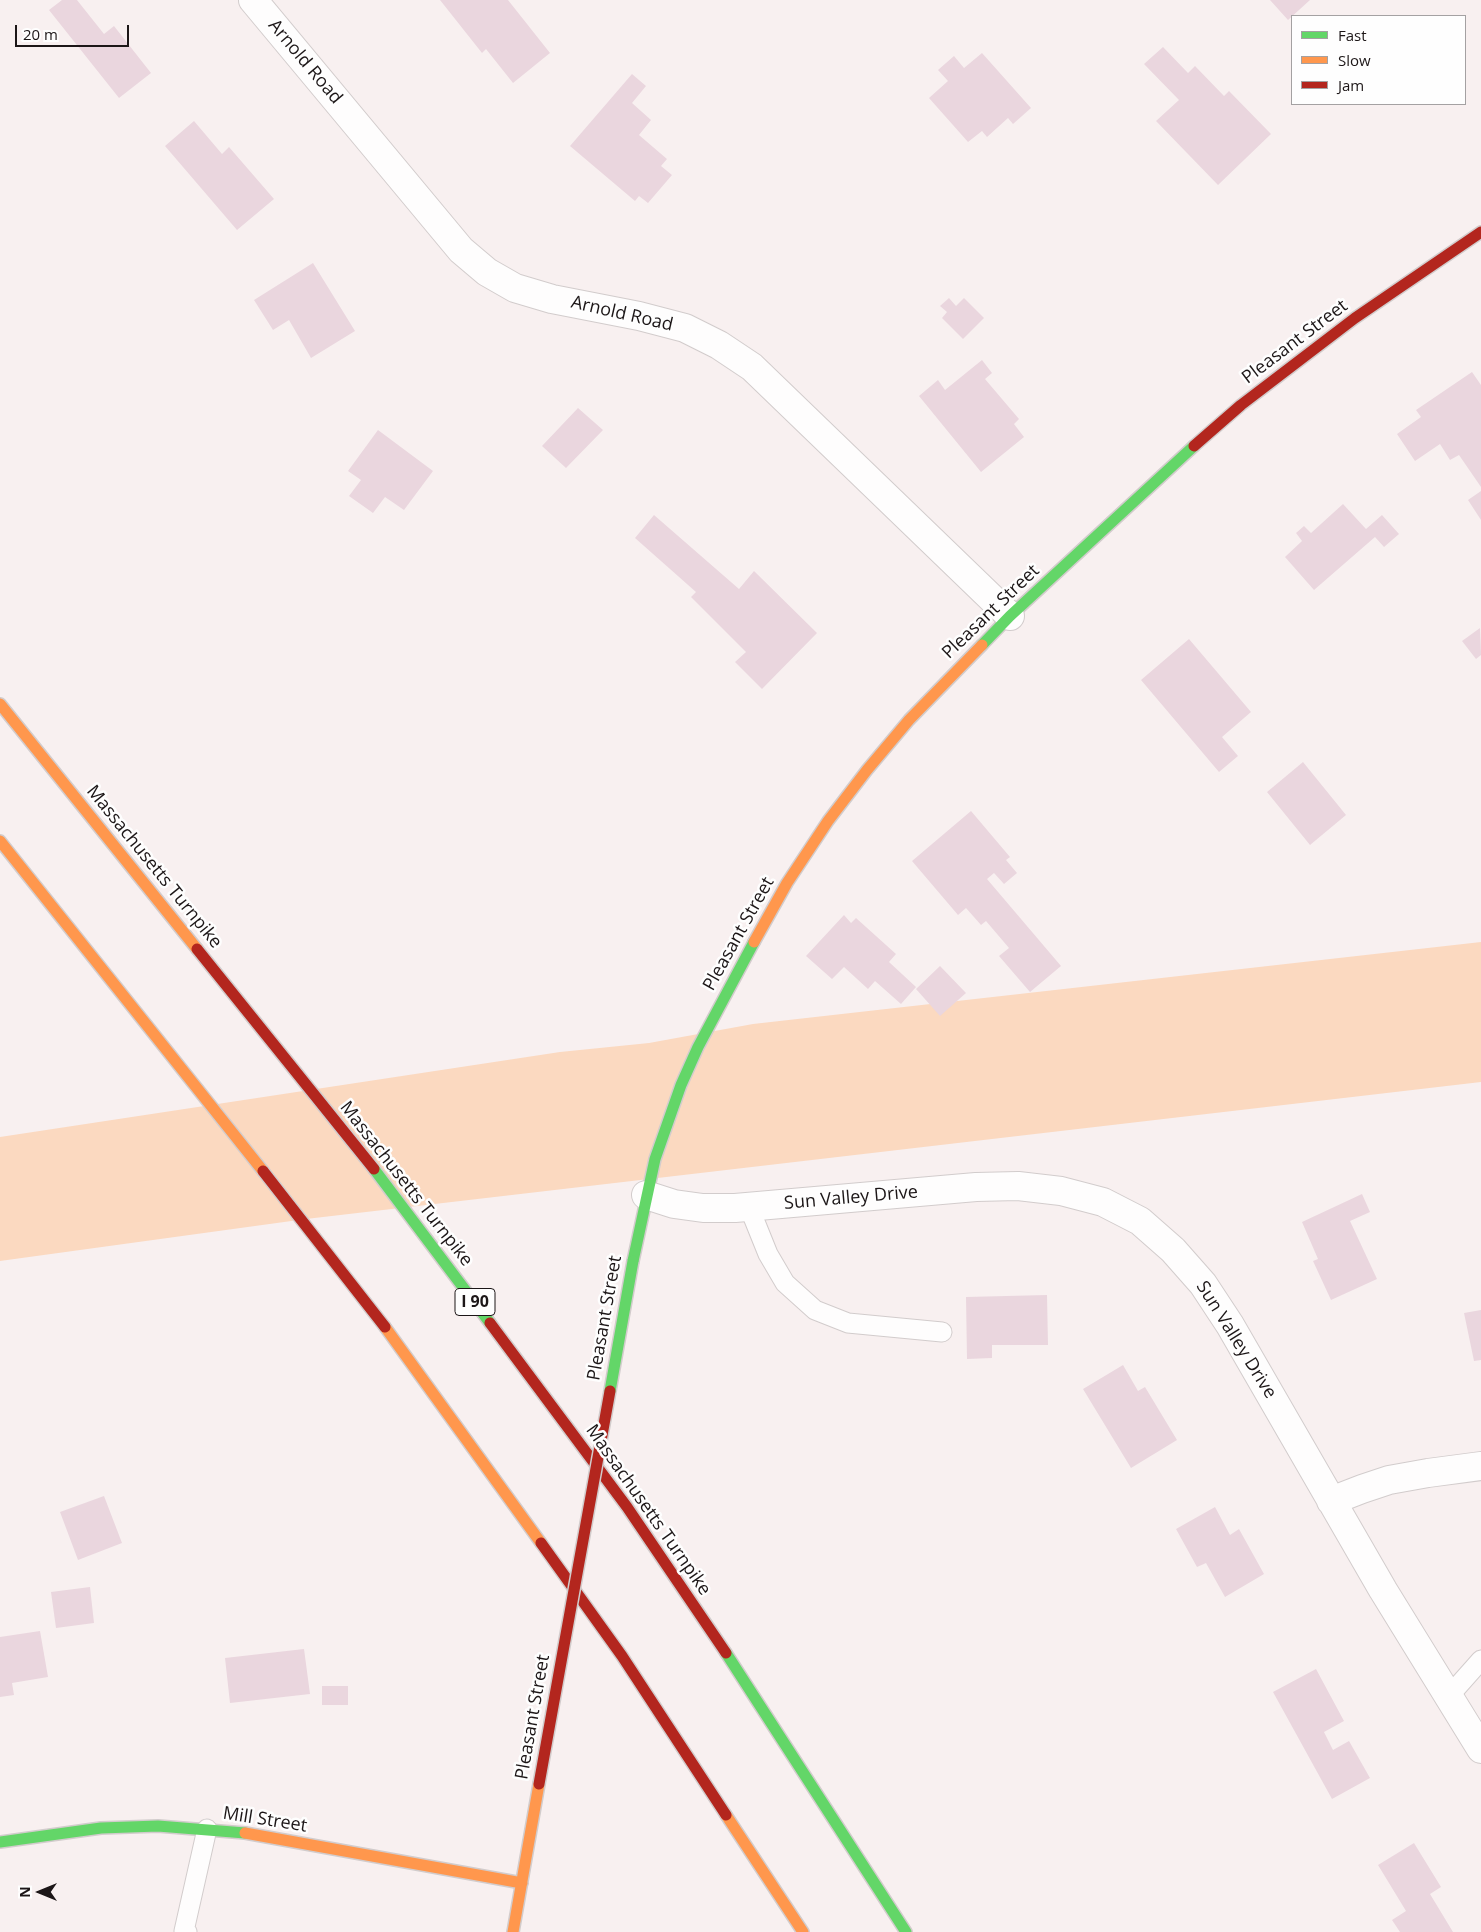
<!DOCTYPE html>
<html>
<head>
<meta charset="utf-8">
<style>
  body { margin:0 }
  #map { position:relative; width:1481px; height:1932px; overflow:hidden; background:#f8f0f0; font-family:"Open Sans",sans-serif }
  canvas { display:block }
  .legend { position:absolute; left:1291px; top:15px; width:175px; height:90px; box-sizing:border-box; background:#fefefe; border:1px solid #a4a1a2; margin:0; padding:6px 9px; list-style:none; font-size:15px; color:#1c1617 }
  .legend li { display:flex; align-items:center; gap:10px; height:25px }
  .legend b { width:25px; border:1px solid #a4a1a2 }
  .north { position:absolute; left:15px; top:1867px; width:50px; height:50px; -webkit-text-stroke:4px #fefefe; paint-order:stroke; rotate:270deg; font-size:14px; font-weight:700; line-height:20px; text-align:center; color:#1c1617 }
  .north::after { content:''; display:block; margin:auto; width:18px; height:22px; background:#1c1617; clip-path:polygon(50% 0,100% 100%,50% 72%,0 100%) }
  .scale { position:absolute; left:15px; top:25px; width:114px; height:22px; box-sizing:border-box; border:2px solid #1c1617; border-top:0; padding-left:6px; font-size:15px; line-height:18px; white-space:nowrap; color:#1c1617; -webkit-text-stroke:4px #fefefe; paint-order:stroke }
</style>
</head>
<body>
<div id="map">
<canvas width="1481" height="1932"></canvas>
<ul class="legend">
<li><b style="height:6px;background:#63d668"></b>Fast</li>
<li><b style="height:6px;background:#ff974d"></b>Slow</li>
<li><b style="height:6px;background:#b3261e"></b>Jam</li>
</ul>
<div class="north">N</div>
<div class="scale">20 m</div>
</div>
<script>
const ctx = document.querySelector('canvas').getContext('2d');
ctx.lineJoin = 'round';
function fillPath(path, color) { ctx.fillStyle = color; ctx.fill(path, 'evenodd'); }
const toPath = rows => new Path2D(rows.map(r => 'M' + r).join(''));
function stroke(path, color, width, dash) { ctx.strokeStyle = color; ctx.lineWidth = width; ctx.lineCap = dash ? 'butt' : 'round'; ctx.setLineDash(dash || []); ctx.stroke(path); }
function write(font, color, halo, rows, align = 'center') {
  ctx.font = font + ' "Open Sans",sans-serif'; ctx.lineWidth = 5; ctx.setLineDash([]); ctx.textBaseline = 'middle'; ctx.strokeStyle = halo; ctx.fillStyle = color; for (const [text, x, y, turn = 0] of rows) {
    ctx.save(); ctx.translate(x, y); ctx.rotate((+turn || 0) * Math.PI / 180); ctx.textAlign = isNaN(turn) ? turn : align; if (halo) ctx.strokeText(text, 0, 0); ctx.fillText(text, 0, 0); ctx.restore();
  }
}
const green = toPath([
  [1481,942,1481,1082,306,1219,0,1261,0,1137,560,1052,649,1043,753,1024]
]);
const building = toPath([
  [62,0,77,0,104,34,114,26,151,73,119,98,49,10],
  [440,0,508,0,550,53,513,83,486,49,482,53],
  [1270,0,1310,0,1288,20],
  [1163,47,1188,73,1195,66,1224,96,1229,91,1271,134,1218,185,1156,121,1179,100,1144,64],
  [982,53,1031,108,1013,124,1008,118,987,137,982,131,968,142,929,98,948,81,938,70,954,56,964,68],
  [632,74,646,86,632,103,651,120,639,135,667,159,661,166,672,175,648,203,639,196,635,201,570,146],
  [194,121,222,154,229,147,274,199,237,230,165,146],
  [313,263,355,331,311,358,289,320,273,330,254,300],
  [949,298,956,306,964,298,984,318,963,339,942,318,947,312,940,306],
  [982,360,992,373,985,379,1019,419,1014,424,1024,437,981,472,919,396,938,380,945,390],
  [1472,372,1481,385,1481,487,1459,455,1450,460,1440,444,1415,461,1397,434,1421,417,1416,410],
  [578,408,603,430,566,468,542,446],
  [378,430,433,471,404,510,385,497,373,513,349,496,361,480,348,471],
  [1481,491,1481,520,1468,500],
  [1343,504,1366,529,1382,515,1399,534,1384,547,1375,537,1314,590,1285,557,1302,541,1296,533,1304,526,1311,533],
  [654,515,739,589,754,571,817,633,762,689,735,662,746,652,691,597,696,592,635,538],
  [1480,628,1481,655,1476,659,1462,641],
  [1189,639,1251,712,1222,737,1238,756,1219,772,1141,680],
  [1303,762,1346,815,1310,845,1267,792],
  [971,811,1010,857,1006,860,1017,873,1004,884,994,873,987,879,1061,966,1030,992,999,956,1009,948,986,921,981,925,966,908,958,915,912,861],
  [844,915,851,923,856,918,896,954,889,962,916,987,901,1004,875,981,868,989,844,967,832,979,806,956],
  [940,966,966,993,940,1016,916,989],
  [1362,1194,1370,1212,1350,1221,1377,1279,1331,1300,1313,1261,1318,1259,1302,1222],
  [1047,1295,1048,1345,992,1345,992,1358,967,1359,966,1297],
  [1481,1310,1481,1360,1474,1361,1464,1313],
  [1123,1365,1138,1391,1145,1387,1177,1440,1131,1468,1083,1389],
  [104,1496,122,1543,78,1560,60,1512],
  [1215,1507,1230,1535,1239,1529,1264,1574,1225,1597,1206,1563,1197,1567,1176,1529],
  [90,1587,94,1623,56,1628,51,1592],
  [40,1631,48,1677,12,1683,14,1695,0,1697,0,1637],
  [304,1649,310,1694,230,1703,225,1658],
  [1316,1669,1344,1721,1324,1732,1333,1750,1349,1741,1370,1778,1332,1799,1273,1692],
  [322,1686,348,1686,348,1705,322,1705],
  [1414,1843,1441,1887,1430,1894,1453,1932,1400,1932,1392,1920,1406,1911,1378,1865]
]);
const lane = toPath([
  [749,1207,768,1254,785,1283,815,1310,848,1323,942,1332],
  [1449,1696,1481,1660],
  [187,1932,184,1931,207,1829]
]);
const street = toPath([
  [253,0,461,250,487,272,515,288,552,299,639,316,685,328,719,345,752,367,1010,616],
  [646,1195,674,1204,703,1208,735,1208,976,1187,1018,1186,1061,1191,1103,1202,1140,1221,1173,1250,1203,1284,1230,1325,1383,1590,1481,1749],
  [1331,1501,1362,1489,1389,1480,1428,1473,1481,1466]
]);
const fast = toPath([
  [982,645,1010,616,1194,446],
  [374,1169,490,1323],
  [633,1261,655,1159,681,1085,698,1047,754,942],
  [726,1653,906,1932],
  [0,1842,101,1828,158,1826,245,1833]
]);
const slow = toPath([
  [0,704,197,949],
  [0,841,263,1171],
  [754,942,787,883,828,821,867,770,909,720,982,645],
  [385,1327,541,1543],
  [726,1815,803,1932],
  [245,1833,522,1883],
  [513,1932,539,1784]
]);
const jam = toPath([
  [1194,446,1241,405,1355,318,1481,232],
  [197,949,374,1169],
  [263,1171,385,1327],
  [490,1323,627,1507,726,1653],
  [541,1543,622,1656,726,1815]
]);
const fastBridge = toPath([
  [610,1391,633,1261]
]);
const jamBridge = toPath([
  [539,1784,610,1391]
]);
const shields = [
  [475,1302,40]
];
const shieldNames = [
  ["I 90",475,1302]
];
const streetNames = [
  ["Arnold Road",305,62,50],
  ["Arnold Road",622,314,13],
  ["Pleasant Street",1295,342,-37],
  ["Pleasant Street",991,612,-44],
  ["Massachusetts Turnpike",154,867,51],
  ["Pleasant Street",739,934,-61],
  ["Massachusetts Turnpike",406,1184,52],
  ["Sun Valley Drive",851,1198,-5],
  ["Pleasant Street",605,1318,-80],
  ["Sun Valley Drive",1236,1340,58],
  ["Massachusetts Turnpike",648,1510,55],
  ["Pleasant Street",533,1717,-80],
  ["Mill Street",265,1820,9]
];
fillPath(green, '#fbd9c0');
fillPath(building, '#ead6de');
stroke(lane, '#d2cccc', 21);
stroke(street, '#d2cccc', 30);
stroke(fast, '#d2cccc', 14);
stroke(slow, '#d2cccc', 14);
stroke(jam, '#d2cccc', 14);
stroke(lane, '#fefdfd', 19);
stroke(street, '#fefdfd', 28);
stroke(fast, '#63d668', 11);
stroke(slow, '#ff974d', 11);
stroke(jam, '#b3261e', 11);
stroke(fastBridge, '#d2cccc', 14, []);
stroke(jamBridge, '#d2cccc', 14, []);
stroke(fastBridge, '#63d668', 11);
stroke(jamBridge, '#b3261e', 11);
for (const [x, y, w] of shields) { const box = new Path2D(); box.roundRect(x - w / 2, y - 13.5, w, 27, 4); ctx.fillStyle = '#fefefe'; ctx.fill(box); stroke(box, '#1c1617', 1); }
write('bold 16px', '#1c1617', null, shieldNames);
write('18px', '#1c1617', '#fefefe', streetNames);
</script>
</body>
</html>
